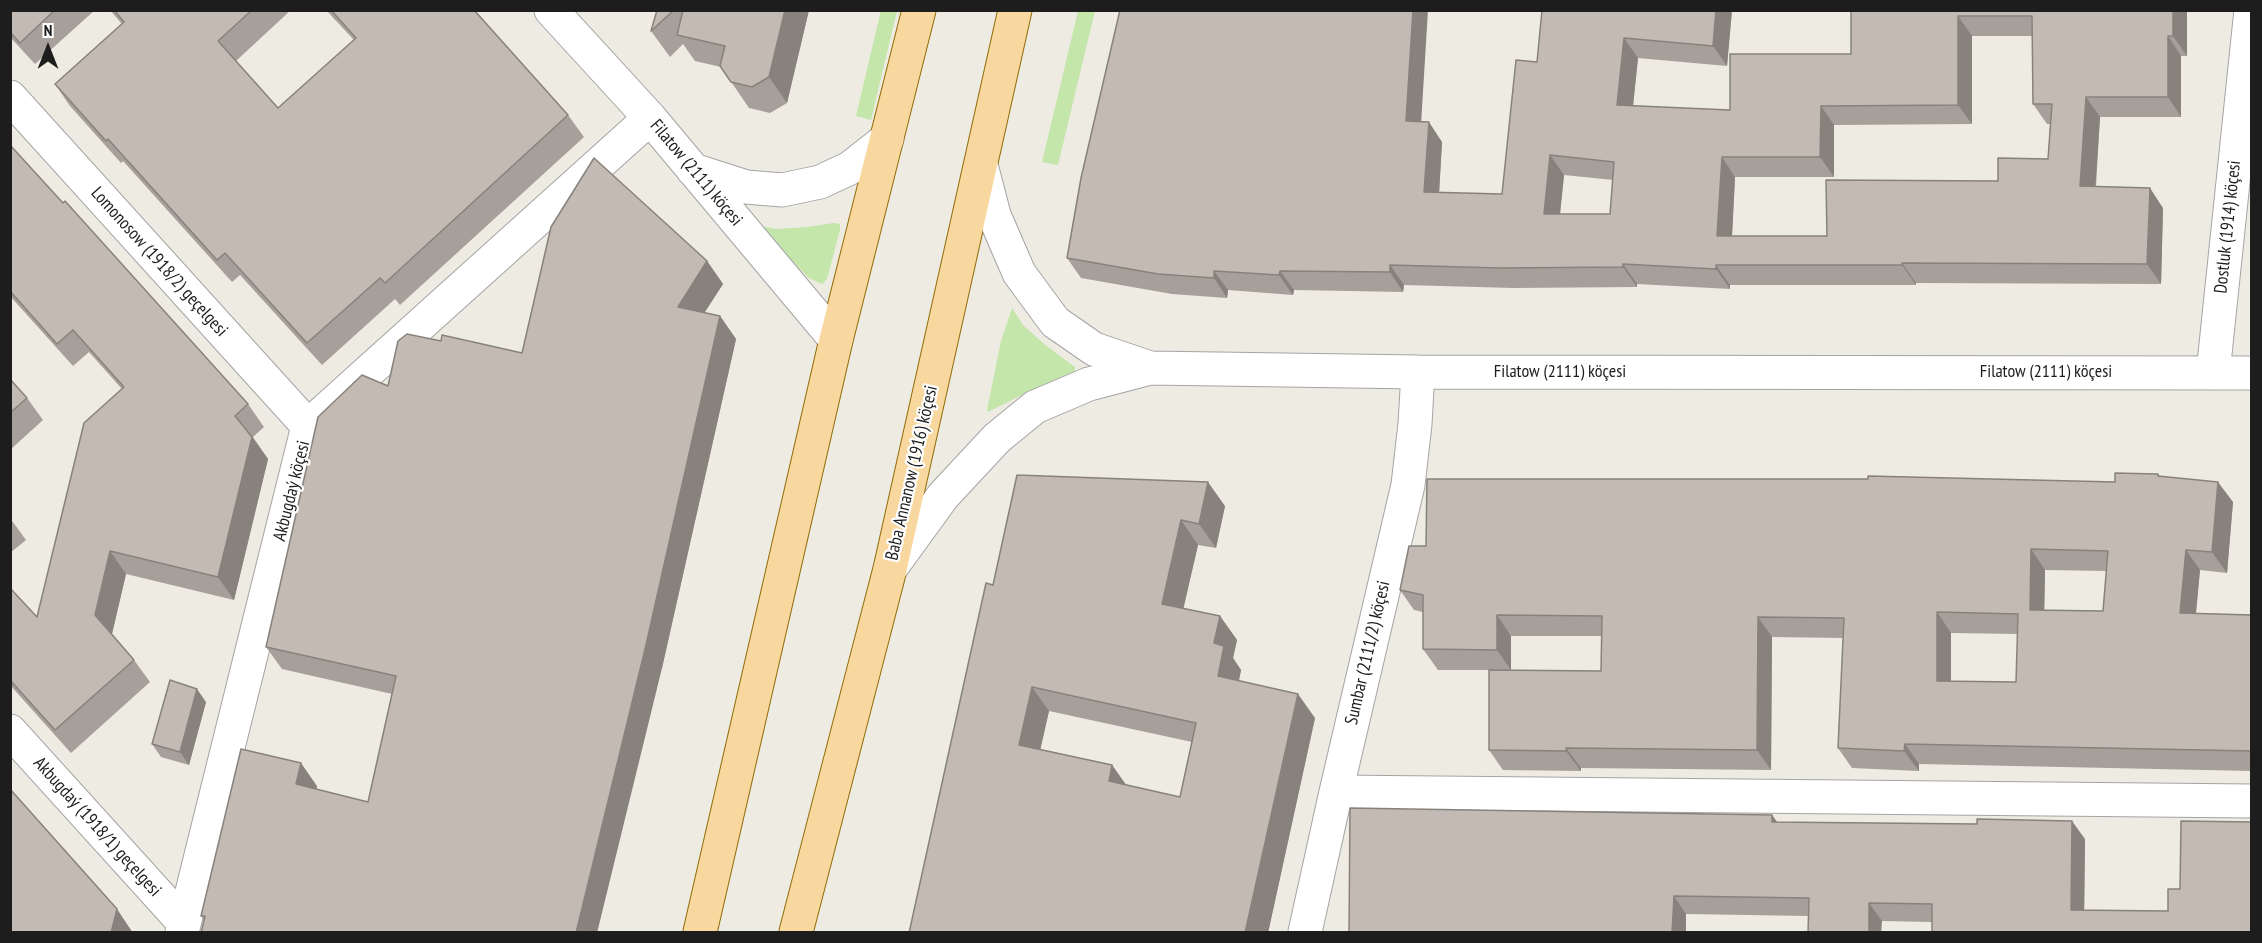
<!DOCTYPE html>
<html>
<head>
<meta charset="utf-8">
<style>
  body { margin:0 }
  #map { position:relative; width:2262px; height:943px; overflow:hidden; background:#eeebe3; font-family:"PT Sans Narrow",sans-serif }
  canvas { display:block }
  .frame { position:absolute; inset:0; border:12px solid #1d1d1d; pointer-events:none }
  .north { position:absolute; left:18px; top:18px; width:60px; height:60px; -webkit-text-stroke:4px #fff; paint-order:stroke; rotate:0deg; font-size:16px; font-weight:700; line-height:24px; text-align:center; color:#1d1d1d }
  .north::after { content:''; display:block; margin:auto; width:21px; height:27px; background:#1d1d1d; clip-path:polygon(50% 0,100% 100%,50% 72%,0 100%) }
</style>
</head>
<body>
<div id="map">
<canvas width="2262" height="943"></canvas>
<div class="frame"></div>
<div class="north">N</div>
</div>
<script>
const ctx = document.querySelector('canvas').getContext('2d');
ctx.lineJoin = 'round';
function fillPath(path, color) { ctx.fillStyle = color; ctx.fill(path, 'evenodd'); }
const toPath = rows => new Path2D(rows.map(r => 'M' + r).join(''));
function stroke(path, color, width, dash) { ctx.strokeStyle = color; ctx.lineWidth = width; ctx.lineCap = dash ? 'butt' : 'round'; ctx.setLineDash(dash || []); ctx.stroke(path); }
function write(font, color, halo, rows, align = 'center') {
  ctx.font = font + ' "PT Sans Narrow",sans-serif'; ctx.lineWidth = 4.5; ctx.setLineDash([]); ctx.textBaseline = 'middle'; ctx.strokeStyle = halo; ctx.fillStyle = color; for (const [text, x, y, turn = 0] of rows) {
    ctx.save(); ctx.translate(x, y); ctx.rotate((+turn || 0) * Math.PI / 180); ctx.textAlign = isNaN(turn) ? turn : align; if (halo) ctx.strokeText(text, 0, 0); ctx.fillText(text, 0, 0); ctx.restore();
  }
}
const grass = toPath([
  [881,10,897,11,871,120,856,116],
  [1078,11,1095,11,1058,165,1042,162],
  [834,223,840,224,840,230,827,279,822,284,809,278,762,231,762,227,765,227,776,229,807,227],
  [1012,308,1023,325,1044,344,1075,367,1075,371,1073,374,1038,387,988,412,987,410,1001,341]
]);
const minor = toPath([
  [551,10,650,118,836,340],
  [10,97,308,426],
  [981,165,994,215,1019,273,1055,322,1094,349,1150,368,1418,372,2252,373],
  [693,170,746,187,782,190,820,182,850,168,887,139],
  [2213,373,2251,10],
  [890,569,943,496,997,438,1035,407,1089,384,1150,368],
  [10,731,184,923],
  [1336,792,2252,801],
  [182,932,308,426,650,118],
  [1305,932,1336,792,1408,485,1415,424,1418,372]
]);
const major = toPath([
  [700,932,836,340,919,10],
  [796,932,890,569,1015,10]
]);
const wall = toPath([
  [10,10,95,10,35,64,10,37],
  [110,10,291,10,236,61,278,108,354,40,326,10,474,10,568,115,584,137,400,305,395,299,322,365,240,275,232,282,123,161,121,163,70,106,55,84,122,24],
  [657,10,809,10,787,103,770,113,749,108,721,67,695,61,683,44,670,57,651,31],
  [1542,10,1732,10,1727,66,1638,58,1633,106,1730,110,1851,54,1851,10,2187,10,2187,56,2181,56,2181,117,2100,117,2096,187,2163,208,2161,284,1916,283,1916,285,1730,285,1730,289,1637,284,1637,287,1514,288,1404,285,1403,292,1294,290,1293,295,1228,290,1227,298,1172,294,1081,278,1067,258,1421,122,1442,142,1439,193,1502,194,1537,62],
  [1972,36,2032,36,2033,104,2047,124,2050,124,2048,159,1998,181,1827,236,1732,236,1735,177,1834,177,1834,125,1972,124],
  [1564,175,1613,180,1610,214,1560,214],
  [10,145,63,203,248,404,264,427,253,437,268,459,234,600,126,574,112,634,134,660,150,682,71,753,10,685,10,588,37,617,122,389,89,352,73,366,10,296],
  [707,261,723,284,704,313,720,316,736,339,662,668,204,920,201,916,317,786,316,789,368,802,392,694,282,669,266,647,388,386,441,341,522,353],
  [10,379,27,398,43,420,10,450],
  [2158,474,2160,476,2233,502,2227,573,2200,570,2196,613,2252,615,2252,771,1919,764,1919,771,1852,768,1838,748,1843,638,1772,637,1771,770,1581,768,1581,771,1503,770,1489,750,1601,671,1602,636,1511,636,1511,670,1438,670,1423,649,1423,612,1414,610,1400,590,1426,546,2115,482],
  [2045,570,2107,571,2103,611,2044,610],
  [1951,633,2018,634,2016,682,1951,681],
  [1225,506,1216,548,1198,545,1183,608,1220,616,1237,640,1233,658,1241,670,1239,680,1315,718,1268,933,909,933,993,585],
  [1049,711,1192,742,1180,797,1126,785,1112,765,1040,749],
  [10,518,26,540,10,553],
  [206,702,189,765,161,757,152,744],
  [1772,815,1777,822,2085,839,2084,910,2252,933,1932,922,1882,921,1808,916,1686,914,1686,933,1349,933]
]);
const shadedWall = toPath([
  [785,10,809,10,787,103,769,77],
  [1413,10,1428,10,1420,141,1406,121],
  [1716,10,1732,10,1727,66,1713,46],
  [2173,10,2187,10,2187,56,2173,36],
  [1958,16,1972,36,1972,124,1958,105],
  [2168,36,2181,56,2181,117,2168,97],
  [1624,38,1638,58,1631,125,1617,105],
  [2086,97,2100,117,2094,206,2080,186],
  [1821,106,1834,125,1834,177,1820,157],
  [1429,122,1442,142,1438,212,1424,192],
  [1550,155,1564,175,1558,233,1544,214],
  [1722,157,1735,177,1731,256,1717,236],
  [2150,188,2163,208,2161,284,2147,264],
  [707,261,723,284,694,329,678,307],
  [1902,263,1916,283,1916,285,1902,265],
  [1623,264,1637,284,1637,287,1623,267],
  [1390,265,1404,285,1403,292,1390,272],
  [1716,265,1730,285,1730,289,1716,269],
  [1214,271,1228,290,1227,298,1214,278],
  [1280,271,1294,290,1293,295,1279,275],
  [720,316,736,339,662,668,597,933,576,933],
  [252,437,268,459,234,600,218,577],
  [1208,482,1225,506,1216,548,1199,524],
  [2218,482,2233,502,2227,573,2212,552],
  [1181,520,1198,545,1179,628,1162,604],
  [2031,549,2045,570,2044,630,2030,610],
  [2186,550,2200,570,2194,633,2180,613],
  [110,551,126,574,111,638,95,615],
  [1937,612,1951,633,1951,701,1937,681],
  [1497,615,1511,636,1511,670,1497,650],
  [1220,616,1237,640,1233,658,1241,670,1235,700,1218,676,1214,643],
  [1758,617,1772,637,1771,770,1757,750],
  [1032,687,1049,711,1036,769,1019,745],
  [197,689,206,702,189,765,180,752],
  [1298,694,1315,718,1268,933,1245,933],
  [1905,744,1919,764,1919,771,1904,751],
  [1566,748,1581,768,1581,771,1566,751],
  [301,763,317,786,312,807,296,784],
  [1112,765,1129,789,1109,781],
  [1772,815,1785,833,1772,822],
  [2072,821,2085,839,2084,928,2071,910],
  [1674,896,1686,914,1686,933,1672,933],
  [1869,903,1882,921,1881,933,1869,933],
  [117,909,133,933,111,933]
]);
const building = toPath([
  [10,10,55,10,20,43,10,32,10,10],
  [114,10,252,10,218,41,278,108,356,38,331,10,474,10,568,115,385,283,380,278,307,343,225,253,217,260,108,139,106,141,55,84,124,22,114,10],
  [657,10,674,10,651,31,657,10],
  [683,10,785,10,769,77,752,87,731,82,720,66,725,46,677,35,683,10],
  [1120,10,1413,10,1406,121,1429,122,1424,192,1502,194,1516,60,1537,62,1542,10,1716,10,1713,46,1624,38,1617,105,1730,110,1730,54,1851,54,1851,10,2173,10,2173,36,2168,36,2168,97,2086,97,2080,186,2150,188,2147,264,1902,263,1902,265,1716,265,1716,269,1623,264,1623,267,1500,268,1390,265,1390,272,1280,271,1279,275,1214,271,1214,278,1158,274,1067,258,1081,178,1120,10],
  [1958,16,2032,16,2033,104,2052,104,2048,159,1998,158,1998,181,1826,180,1827,236,1717,236,1722,157,1820,157,1821,106,1958,105,1958,16],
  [1550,155,1614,162,1610,214,1544,214,1550,155],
  [10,145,63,203,65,201,248,404,235,416,252,437,218,577,110,551,95,615,134,660,55,730,10,680,10,588,37,617,84,423,124,387,73,330,57,344,10,291,10,145],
  [594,158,707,261,678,307,720,316,646,645,576,933,201,933,205,916,201,916,241,749,301,763,296,784,368,802,396,676,266,647,318,417,362,375,388,386,398,341,407,334,441,341,442,335,522,353,551,227,594,158],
  [10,379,27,398,10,413,10,379],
  [2115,473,2158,474,2158,476,2218,482,2212,552,2186,550,2180,613,2252,615,2252,751,1905,744,1904,751,1838,748,1844,618,1758,617,1757,750,1566,748,1566,751,1489,750,1489,670,1601,671,1602,616,1497,615,1497,650,1423,649,1423,595,1400,590,1409,546,1426,546,1427,479,1868,479,1868,476,2115,482,2115,473],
  [2031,549,2108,551,2103,611,2030,610,2031,549],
  [1937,612,2018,614,2016,682,1937,681,1937,612],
  [1017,475,1208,482,1199,524,1181,520,1162,604,1220,616,1214,643,1224,646,1218,676,1298,694,1245,933,909,933,986,583,993,585,1017,475],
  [1032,687,1196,723,1180,797,1109,781,1112,765,1019,745,1032,687],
  [170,680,197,689,180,752,152,744,170,680],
  [10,789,117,909,111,933,10,933,10,789],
  [1350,808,1772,815,1772,822,1977,824,1977,819,2072,821,2071,910,2168,911,2168,889,2180,889,2181,821,2252,822,2252,933,1932,933,1932,904,1869,903,1869,933,1808,933,1809,898,1674,896,1672,933,1349,933,1350,808]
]);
const streetNames = [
  ["Filatow (2111) köçesi",696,173,50],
  ["Dostluk (1914) köçesi",2228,227,-84],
  ["Lomonosow (1918/2) geçelgesi",159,262,48],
  ["Filatow (2111) köçesi",1560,372],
  ["Filatow (2111) köçesi",2046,372],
  ["Baba Annanow (1916) köçesi",912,473,-77],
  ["Akbugdaý köçesi",292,491,-76],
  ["Sumbar (2111/2) köçesi",1368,653,-77],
  ["Akbugdaý (1918/1) geçelgesi",97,827,48]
];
fillPath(grass, '#c4e6ab');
stroke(minor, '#a4a4a4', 35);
stroke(major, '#906c06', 35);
stroke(minor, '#fff', 33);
stroke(major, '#f8d89f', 33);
fillPath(wall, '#a7a09a');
fillPath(shadedWall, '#88827d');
fillPath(building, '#c2bab3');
stroke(building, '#88827d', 1.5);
write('18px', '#1d1d1d', '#fff', streetNames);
</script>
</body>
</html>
